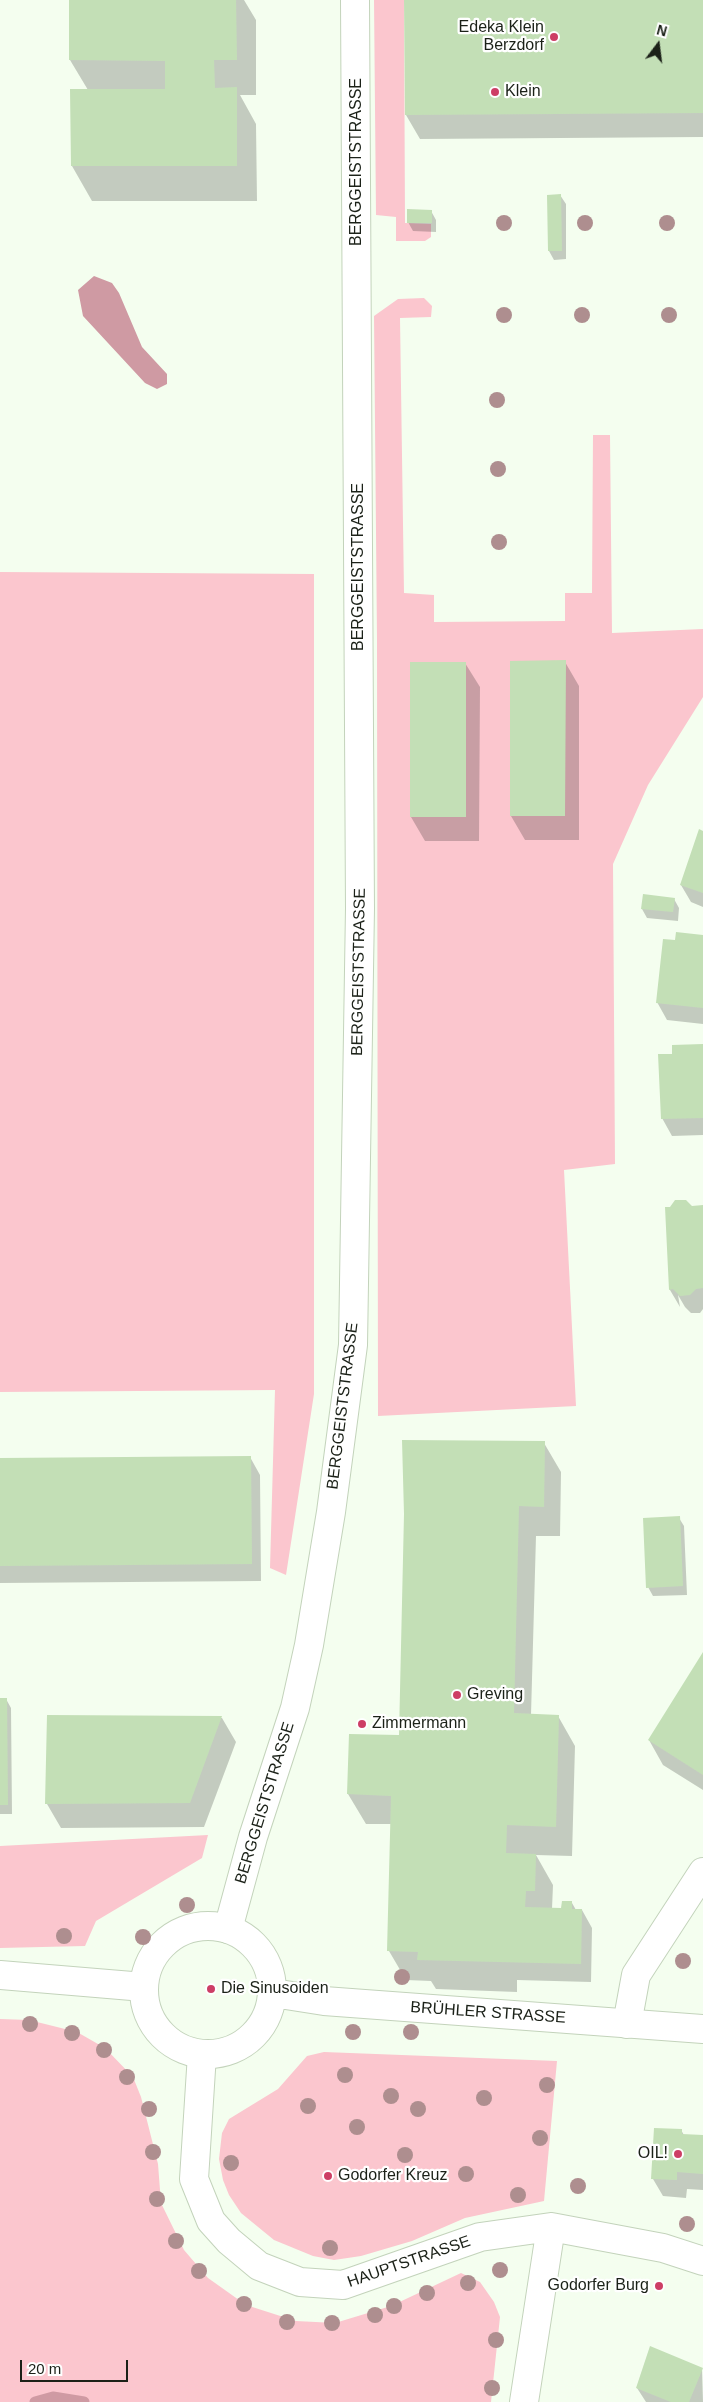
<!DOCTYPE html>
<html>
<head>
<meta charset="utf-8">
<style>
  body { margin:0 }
  #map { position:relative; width:703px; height:2402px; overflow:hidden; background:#f4feef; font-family:Arial,sans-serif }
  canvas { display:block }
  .north { position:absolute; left:633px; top:20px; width:50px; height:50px; -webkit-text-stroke:4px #fff; paint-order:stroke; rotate:15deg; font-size:14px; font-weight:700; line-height:20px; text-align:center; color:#1b2118 }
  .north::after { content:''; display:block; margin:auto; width:18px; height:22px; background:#1b2118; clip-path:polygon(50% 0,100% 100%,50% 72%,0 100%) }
  .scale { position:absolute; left:20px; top:2360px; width:108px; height:22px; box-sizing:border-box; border:2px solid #1b2118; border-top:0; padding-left:6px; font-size:15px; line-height:18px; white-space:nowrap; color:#1b2118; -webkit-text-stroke:4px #fff; paint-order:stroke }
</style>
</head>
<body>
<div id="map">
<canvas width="703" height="2402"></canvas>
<div class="north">N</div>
<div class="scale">20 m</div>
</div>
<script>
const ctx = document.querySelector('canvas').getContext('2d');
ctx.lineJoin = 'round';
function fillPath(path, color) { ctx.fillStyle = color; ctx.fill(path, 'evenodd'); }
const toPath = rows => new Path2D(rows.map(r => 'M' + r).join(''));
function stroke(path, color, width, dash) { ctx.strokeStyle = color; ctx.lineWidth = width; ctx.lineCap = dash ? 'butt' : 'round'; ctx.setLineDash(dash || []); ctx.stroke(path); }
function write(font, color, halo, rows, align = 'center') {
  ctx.font = font + ' Arial,sans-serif'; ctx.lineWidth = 4.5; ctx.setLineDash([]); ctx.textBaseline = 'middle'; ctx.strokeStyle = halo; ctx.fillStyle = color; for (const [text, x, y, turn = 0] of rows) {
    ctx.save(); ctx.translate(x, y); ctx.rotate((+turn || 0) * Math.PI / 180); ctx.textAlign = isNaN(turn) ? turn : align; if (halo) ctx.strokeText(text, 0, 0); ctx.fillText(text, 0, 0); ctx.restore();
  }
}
const green = toPath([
  [374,0,404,0,405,223,431,224,431,237,425,241,396,241,396,217,376,215],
  [424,298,432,306,431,317,400,318,404,593,434,595,434,622,565,621,565,593,592,593,593,435,610,435,612,633,703,629,703,697,648,785,613,864,615,1164,564,1170,576,1406,378,1416,377,640,374,316,398,299],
  [0,572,314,574,314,1394,286,1575,270,1568,275,1390,0,1392],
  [208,1835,202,1858,96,1921,85,1946,0,1948,0,1846],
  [0,2019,29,2020,77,2032,105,2048,133,2077,141,2097,158,2164,161,2203,184,2250,208,2278,246,2305,296,2321,335,2323,391,2306,461,2273,480,2282,494,2302,500,2317,491,2402,0,2402],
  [324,2052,557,2061,544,2201,465,2218,412,2241,361,2256,334,2260,313,2256,274,2240,241,2213,229,2195,223,2180,219,2159,222,2133,229,2119,278,2089,307,2056]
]);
const water = toPath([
  [94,276,112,283,119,293,142,347,167,374,167,384,157,389,145,383,83,316,78,290]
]);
const shadow = toPath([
  [70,0,244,0,256,20,256,95,240,95,256,124,257,201,92,201,72,166,88,90,70,60],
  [405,0,703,0,703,137,420,139,406,115],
  [560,195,566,204,566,259,554,260,549,251,549,196],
  [431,211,436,220,436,232,413,231,408,222],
  [565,662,579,686,579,840,525,840,511,816],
  [465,663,480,687,479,841,425,841,411,817],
  [703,832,703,907,691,902,681,885],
  [644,896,674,899,679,908,678,921,647,918,642,909],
  [703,936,703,1024,667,1020,657,1002,676,942],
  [703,1046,703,1135,672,1136,662,1118,673,1055],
  [703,1207,703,1309,700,1313,691,1313,685,1307,678,1295,680,1307,670,1290,666,1208],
  [544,1443,561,1472,560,1536,536,1536,531,1715,558,1716,575,1746,572,1856,536,1855,553,1885,552,1909,564,1910,572,1903,576,1910,582,1910,592,1928,591,1982,517,1980,517,1992,436,1989,431,1981,406,1980,389,1951,391,1824,366,1824,348,1794,350,1735,400,1736],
  [250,1457,260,1475,261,1581,0,1583,0,1459],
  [679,1518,684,1526,687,1595,653,1596,648,1587],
  [703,1654,703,1790,663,1765,649,1740],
  [0,1699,6,1699,11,1708,12,1814,0,1814],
  [48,1716,222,1718,236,1742,204,1827,61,1828,47,1804],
  [681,2130,684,2135,703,2137,703,2190,687,2189,686,2198,663,2196,653,2179],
  [702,2369,703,2402,646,2402,637,2388]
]);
const stream = toPath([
  [35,2402,53,2397,84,2402]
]);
const building = toPath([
  [69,0,236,0,237,60,214,60,215,88,237,87,237,166,71,166,70,89,165,89,165,61,69,60],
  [404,0,703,0,703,113,405,115],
  [561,194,562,251,548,251,547,195],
  [407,209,432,210,432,223,407,223],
  [566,660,565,816,510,816,510,661],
  [410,662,466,662,466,817,410,817],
  [699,829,703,831,703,893,680,885],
  [643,894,675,898,673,912,641,909],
  [676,932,703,935,703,1008,656,1003,663,939,675,940],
  [703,1044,703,1118,661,1119,658,1054,672,1054,672,1045],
  [675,1200,686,1200,692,1206,703,1205,703,1288,696,1289,690,1295,680,1296,673,1289,669,1290,665,1207,670,1207],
  [402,1440,545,1441,544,1507,519,1506,514,1713,559,1715,556,1827,507,1825,506,1853,536,1854,535,1891,526,1891,525,1907,561,1908,562,1901,572,1901,572,1909,582,1909,581,1964,417,1960,418,1952,387,1951,391,1796,347,1794,349,1734,399,1735,404,1514],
  [251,1456,252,1564,0,1566,0,1458],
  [680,1516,683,1586,646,1588,643,1518],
  [703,1652,703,1775,648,1740],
  [0,1698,7,1698,8,1805,0,1805],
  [47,1715,222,1716,190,1803,45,1804],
  [654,2128,682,2129,682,2134,703,2135,703,2174,677,2172,677,2180,651,2179],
  [650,2346,703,2368,689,2402,671,2402,636,2388]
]);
const minor = toPath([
  [228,1929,253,1837,295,1708,309,1645,331,1512,353,1345,360,908,355,0],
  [627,2024,636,1975,703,1872],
  [202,2054,194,2179,211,2221,229,2241,259,2266,300,2282,343,2285,480,2237,551,2227,663,2248,703,2261],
  [524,2402,551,2227]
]);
const major = toPath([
  '144 1990a64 64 0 1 1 128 0a64 64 0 1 1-128 0Z',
  [0,1975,144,1987],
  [273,1993,324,2001,703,2029]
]);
const trees = [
  [504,223],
  [585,223],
  [667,223],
  [504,315],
  [582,315],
  [669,315],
  [497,400],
  [498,469],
  [499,542],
  [187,1905],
  [64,1936],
  [143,1937],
  [683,1961],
  [402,1977],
  [30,2024],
  [353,2032],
  [411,2032],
  [72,2033],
  [104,2050],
  [345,2075],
  [127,2077],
  [547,2085],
  [391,2096],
  [484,2098],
  [308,2106],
  [149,2109],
  [418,2109],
  [357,2127],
  [540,2138],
  [153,2152],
  [405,2155],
  [231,2163],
  [466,2174],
  [578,2186],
  [518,2195],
  [157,2199],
  [687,2224],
  [176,2241],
  [330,2248],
  [500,2270],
  [199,2271],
  [468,2283],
  [427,2293],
  [244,2304],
  [394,2306],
  [375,2315],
  [287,2322],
  [332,2323],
  [496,2340],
  [492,2388]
];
const markers = [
  [554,37,5,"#cd3e65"],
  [495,92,5,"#cd3e65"],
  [457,1695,5,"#cd3e65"],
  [362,1724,5,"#cd3e65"],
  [211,1989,5,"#cd3e65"],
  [678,2154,5,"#cd3e65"],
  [328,2176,5,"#cd3e65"],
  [659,2286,5,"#cd3e65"]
];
const poiNames = [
  ["Edeka Klein",544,28,"right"],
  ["Berzdorf",544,46,"right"],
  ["Klein",505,92],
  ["Greving",467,1695],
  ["Zimmermann",372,1724],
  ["Die Sinusoiden",221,1989],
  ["OIL!",668,2154,"right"],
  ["Godorfer Kreuz",338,2176],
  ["Godorfer Burg",649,2286,"right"]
];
const streetNames = [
  ["BERGGEISTSTRASSE",357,162,-90],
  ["BERGGEISTSTRASSE",359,567,-90],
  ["BERGGEISTSTRASSE",359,972,-89],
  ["BERGGEISTSTRASSE",343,1406,-83],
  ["BERGGEISTSTRASSE",265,1803,-73],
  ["BRÜHLER STRASSE",488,2013,4],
  ["HAUPTSTRASSE",409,2262,-19]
];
fillPath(green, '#fbc6ce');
fillPath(water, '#cf9aa3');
fillPath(shadow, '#0003');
stroke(stream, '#cf9aa3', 11);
fillPath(building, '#c3dfb6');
stroke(minor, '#c3d3bb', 30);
stroke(major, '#c3d3bb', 30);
stroke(minor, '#fff', 28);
stroke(major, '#fff', 28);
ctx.fillStyle = '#ae8e8f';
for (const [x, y] of trees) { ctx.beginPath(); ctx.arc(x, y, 8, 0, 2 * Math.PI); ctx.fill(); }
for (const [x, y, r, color] of markers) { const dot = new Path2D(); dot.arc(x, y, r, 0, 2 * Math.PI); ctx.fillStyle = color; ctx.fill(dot); stroke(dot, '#fff', 2); }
write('16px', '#1b2118', '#fff', poiNames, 'left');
write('16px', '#1b2118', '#fff', streetNames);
</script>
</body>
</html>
